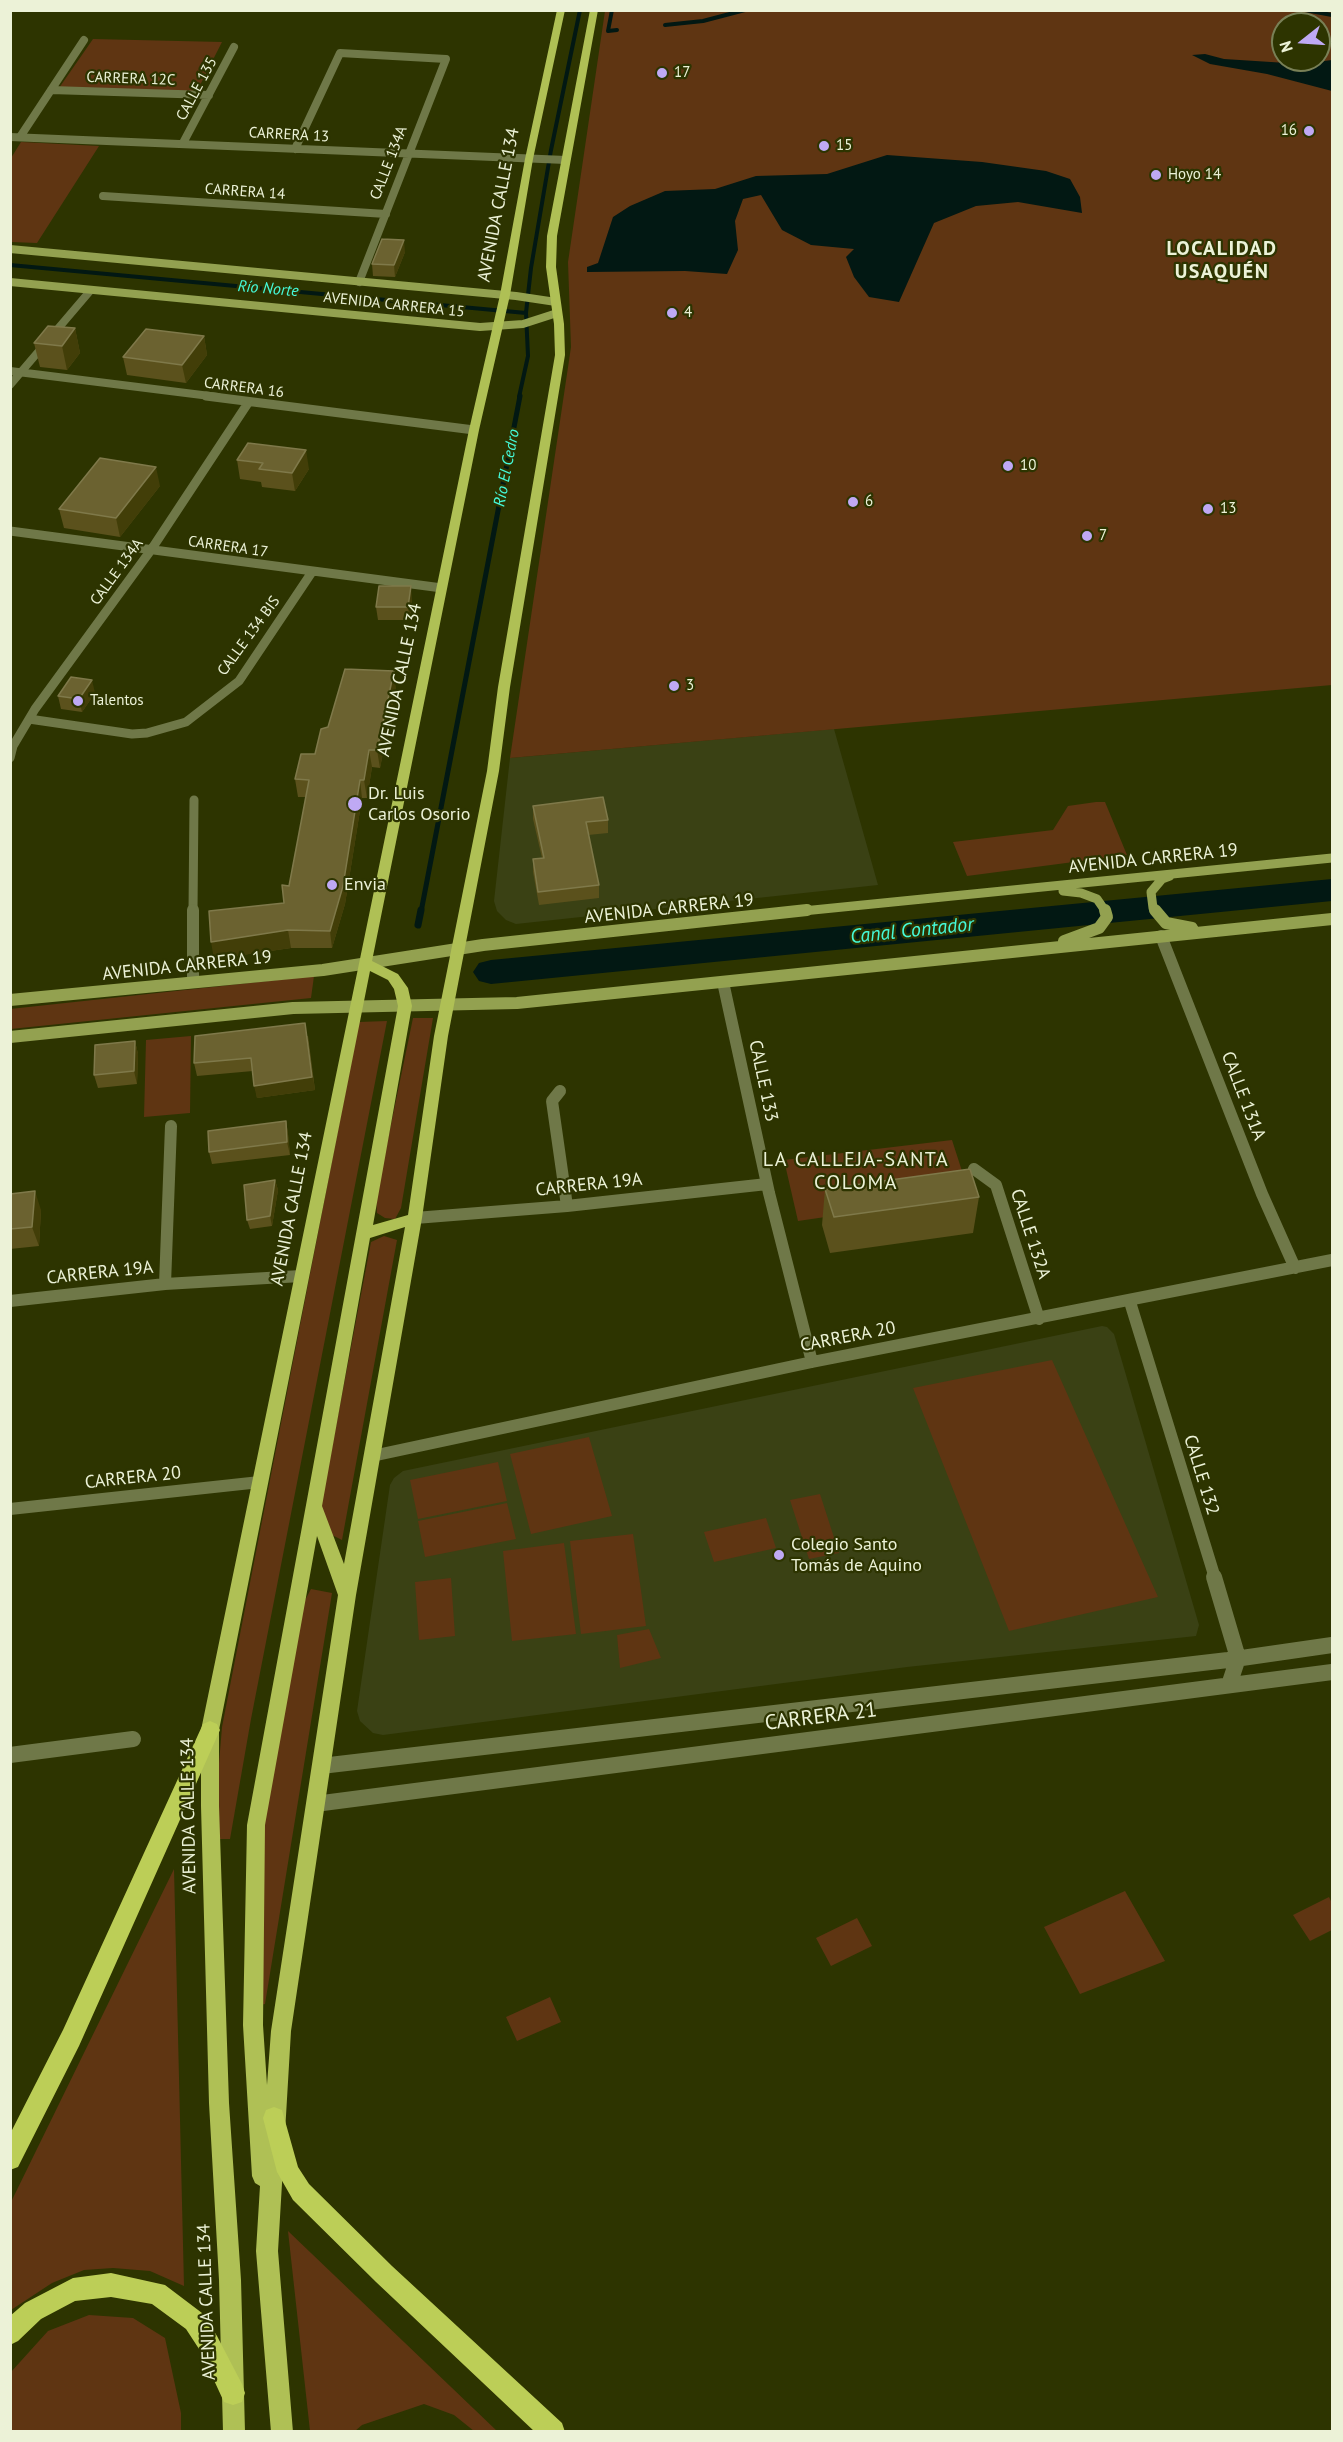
<!DOCTYPE html>
<html>
<head>
<meta charset="utf-8">
<style>
  body { margin:0 }
  #map { position:relative; width:1343px; height:2442px; overflow:hidden; background:#2d3400; font-family:"PT Sans",sans-serif }
  canvas { display:block }
  .frame { position:absolute; inset:0; border:12px solid #ecf2d7; pointer-events:none }
  .north { position:absolute; left:1271px; top:12px; width:60px; height:60px; box-sizing:border-box; background:#2d3400; border:2px solid #798056; border-radius:50%; rotate:253deg; font-size:16px; font-weight:700; line-height:24px; text-align:center; color:#ecf2d7 }
  .north::after { content:''; display:block; margin:auto; width:21px; height:27px; background:#bfa9f4; clip-path:polygon(50% 0,100% 100%,50% 72%,0 100%) }
</style>
</head>
<body>
<div id="map">
<canvas width="1343" height="2442"></canvas>
<div class="frame"></div>
<div class="north">N</div>
</div>
<script>
const ctx = document.querySelector('canvas').getContext('2d');
ctx.lineJoin = 'round';
function fillPath(path, color) { ctx.fillStyle = color; ctx.fill(path, 'evenodd'); }
const toPath = rows => new Path2D(rows.map(r => 'M' + r).join(''));
function stroke(path, color, width, dash) { ctx.strokeStyle = color; ctx.lineWidth = width; ctx.lineCap = dash ? 'butt' : 'round'; ctx.setLineDash(dash || []); ctx.stroke(path); }
function write(font, color, halo, rows, align = 'center') {
  ctx.font = font + ' "PT Sans",sans-serif'; ctx.lineWidth = 4.5; ctx.setLineDash([]); ctx.textBaseline = 'middle'; ctx.strokeStyle = halo; ctx.fillStyle = color; for (const [text, x, y, turn = 0] of rows) {
    ctx.save(); ctx.translate(x, y); ctx.rotate((+turn || 0) * Math.PI / 180); ctx.textAlign = isNaN(turn) ? turn : align; if (halo) ctx.strokeText(text, 0, 0); ctx.fillText(text, 0, 0); ctx.restore();
  }
}
const built = toPath([
  [834,729,878,885,516,924,506,920,497,911,494,901,510,758],
  [1102,1326,1107,1327,1114,1334,1199,1625,1196,1636,907,1667,383,1735,373,1733,360,1721,357,1711,390,1485,394,1478,403,1471]
]);
const green = toPath([
  [605,11,1332,11,1332,685,510,758,571,347,568,262],
  [1283,24,1319,24,1319,60,1283,60],
  [93,39,222,42,196,93,59,88],
  [21,142,99,146,37,243,11,242,11,158],
  [1096,802,1105,802,1127,855,967,876,953,842,1053,830,1068,806],
  [314,976,311,998,11,1029,10,1009],
  [413,1018,433,1018,401,1208,395,1219,385,1218,377,1213,376,1197],
  [387,1021,251,1719,230,1839,218,1839,217,1787,222,1727,359,1022],
  [191,1036,190,1113,144,1117,146,1040],
  [952,1140,970,1196,798,1221,784,1160],
  [384,1236,397,1240,342,1540,328,1533,321,1505,371,1242],
  [1052,1360,1158,1597,1009,1631,913,1388],
  [589,1437,612,1516,531,1534,510,1454],
  [498,1462,507,1501,418,1519,410,1480],
  [820,1494,839,1553,809,1559,790,1500],
  [507,1503,516,1539,425,1557,418,1521],
  [766,1518,776,1548,714,1562,704,1532],
  [633,1534,646,1626,581,1634,570,1541],
  [564,1543,576,1634,512,1641,503,1551],
  [451,1578,455,1636,419,1640,415,1582],
  [311,1589,332,1593,265,2004,260,2005,262,1829,303,1604],
  [649,1629,661,1658,620,1668,617,1635],
  [174,1869,184,2286,150,2271,113,2268,84,2270,52,2283,11,2310,11,2202],
  [1125,1891,1165,1961,1080,1994,1044,1927],
  [1329,1897,1332,1903,1332,1930,1310,1941,1293,1915],
  [857,1918,872,1946,831,1966,816,1938],
  [550,1997,561,2022,517,2041,506,2017],
  [288,2231,497,2431,474,2431,454,2415,424,2404,362,2425,355,2431,310,2431],
  [89,2315,133,2318,165,2338,181,2413,181,2431,11,2431,11,2372,48,2331]
]);
const water = toPath([
  [1205,54,1224,59,1302,64,1332,60,1332,91,1267,74,1210,64,1192,55],
  [887,155,982,162,1046,171,1070,179,1080,197,1082,213,1018,202,976,206,934,223,899,302,869,297,854,277,846,257,854,249,811,245,782,230,761,195,743,199,735,221,738,250,727,274,685,271,587,272,587,267,598,263,613,217,630,206,665,191,715,189,756,176,827,174]
]);
const streamFar2 = toPath([
  [612,10,608,31,617,30],
  [1305,10,1332,15],
  [665,25,703,21,745,10],
  [10,265,526,313],
  [519,397,528,356,526,313,531,268,551,150,580,10]
]);
const streamFar1 = toPath([
  [421,912,520,396]
]);
const stream = toPath([
  [418,925,421,910]
]);
const river = toPath([
  [1332,879,1332,901,491,984,479,981,473,972,479,963,491,960,1332,879]
]);
const minorFar3 = toPath([
  [51,90,209,95],
  [10,137,566,160],
  [20,137,84,40],
  [183,143,234,47],
  [295,149,340,53,446,59,359,282],
  [103,196,386,214],
  [10,371,218,397],
  [10,385,90,291]
]);
const minorFar2 = toPath([
  [206,396,474,430],
  [10,531,442,588],
  [29,719,132,734,147,733,186,722,239,681,312,572],
  [10,758,13,746,35,709,151,550,248,403],
  [193,912,194,800]
]);
const minorFar1 = toPath([
  [1161,936,1262,1194,1295,1268],
  [193,982,193,910],
  [723,982,769,1193,812,1362],
  [560,1091,552,1101,567,1206],
  [974,1169,996,1185,1039,1319],
  [415,1218,567,1206,767,1184],
  [165,1284,171,1126],
  [10,1301,165,1284,301,1276],
  [1130,1302,1215,1578],
  [372,1456,812,1362,1332,1260],
  [10,1509,260,1482]
]);
const minor = toPath([
  [1214,1577,1238,1658,1229,1685],
  [10,1755,133,1739],
  [321,1766,1228,1660,1332,1645],
  [315,1804,1332,1672]
]);
const secondaryFar2 = toPath([
  [10,249,516,296,556,302],
  [10,282,480,327,523,324,557,313]
]);
const secondaryFar1 = toPath([
  [1063,891,1081,893,1097,899,1106,912],
  [793,912,1332,858],
  [1156,912,1153,908,1151,892,1162,879,1170,876]
]);
const secondary = toPath([
  [1155,910,1166,923,1192,928],
  [1064,941,1099,928,1107,917,1105,910],
  [10,1000,323,970,483,945,807,910],
  [10,1037,293,1008,517,1003,1332,919]
]);
const primary = toPath([
  [557,10,565,10,533,159,510,295,479,430,372,961,398,974,408,988,412,1006,373,1225,408,1215,434,1036,487,771,498,687,555,355,554,324,546,267,547,236,590,10,598,10,557,236,556,267,564,324,565,355,510,687,499,771,448,1036,422,1218,356,1595,291,2031,278,2251,293,2432,271,2432,256,2251,260,2186,255,2183,252,2176,243,2025,247,1825,398,1006,394,989,388,980,370,971,219,1730,219,1806,229,2103,241,2280,245,2432,223,2432,219,2280,209,2103,201,1806,201,1730,469,430,500,295,525,159,557,10],
  [405,1227,344,1564,322,1506,370,1238,405,1227],
  [317,1536,338,1595,271,2031,267,2085,263,2025,265,1825,317,1536]
]);
const trunk = toPath([
  [210,1721,217,1724,220,1730,79,2046,18,2167,10,2170,10,2134,63,2030,203,1724,210,1721],
  [274,2107,282,2110,298,2167,309,2184,392,2266,562,2423,565,2432,535,2432,376,2282,293,2200,277,2172,263,2118,266,2110,274,2107],
  [111,2273,165,2285,202,2313,217,2336,242,2384,245,2393,242,2402,233,2405,224,2402,201,2352,186,2329,152,2304,111,2297,75,2301,41,2319,18,2341,10,2345,10,2316,25,2303,73,2278,111,2273]
]);
const wall = toPath([
  [405,252,395,277,373,276,372,264],
  [75,328,80,353,67,370,40,367,34,343],
  [204,336,207,355,186,383,127,375,123,357],
  [237,460,309,469,295,491,262,487,261,482,240,479],
  [160,486,120,537,64,528,59,509],
  [412,599,410,620,378,620,376,607],
  [396,688,380,768,372,767,367,798,362,798,345,904,332,948,291,948,214,959,284,903,289,886,306,797,298,797,295,779,315,754,328,727],
  [95,693,82,712,61,709,58,696],
  [533,806,608,820,608,833,588,835,599,885,599,898,539,905,533,872,533,859,542,858,533,819],
  [308,1036,315,1090,257,1098,253,1071,197,1076,194,1063],
  [135,1041,138,1054,137,1084,98,1088,94,1075],
  [286,1121,288,1134,290,1155,212,1164,209,1152],
  [275,1180,278,1190,272,1226,250,1229,247,1220],
  [825,1189,979,1197,973,1233,830,1253,822,1225],
  [10,1194,41,1210,39,1246,10,1249]
]);
const shadedWall = toPath([
  [404,240,405,252,395,277,394,265],
  [75,328,80,353,67,370,62,346],
  [204,336,207,355,186,383,182,365],
  [306,450,309,469,295,491,292,473],
  [156,467,160,486,120,537,116,518],
  [411,586,412,599,410,620,408,607],
  [394,671,396,688,380,768,377,750],
  [92,680,95,693,82,712,79,699],
  [369,750,372,767,367,798,364,780],
  [360,780,362,798,345,904,332,948,330,931],
  [288,930,291,948,214,959,211,942],
  [305,1023,315,1090,257,1098,254,1086],
  [135,1041,138,1054,137,1084,134,1071],
  [286,1121,288,1134,290,1155,287,1142],
  [275,1180,278,1190,272,1226,270,1216],
  [35,1191,41,1210,39,1246,32,1227]
]);
const building = toPath([
  [382,239,404,240,394,265,372,264,382,239],
  [48,326,75,328,62,346,34,343,48,326],
  [146,329,204,336,182,365,123,357,146,329],
  [248,443,306,450,292,473,259,469,263,463,237,460,248,443],
  [100,458,156,467,116,518,59,509,100,458],
  [379,586,411,586,408,607,376,607,379,586],
  [345,669,394,671,377,750,369,750,364,780,360,780,343,886,330,931,288,930,211,942,209,911,284,903,282,885,289,886,309,780,295,779,301,754,315,754,321,729,328,727,345,669],
  [71,677,92,680,79,699,58,696,71,677],
  [603,797,608,820,586,822,599,885,538,892,533,859,544,858,533,806,603,797],
  [305,1023,312,1077,254,1086,251,1058,194,1063,195,1036,305,1023],
  [135,1041,134,1071,94,1075,95,1045,135,1041],
  [286,1121,287,1142,209,1152,208,1131,286,1121],
  [970,1169,979,1197,834,1217,825,1189,970,1169],
  [275,1180,270,1216,247,1220,244,1185,275,1180],
  [35,1191,32,1227,10,1229,10,1194,35,1191]
]);
const markers = [
  [662,73,6,"#bfa9f4"],
  [1309,131,6,"#bfa9f4"],
  [824,146,6,"#bfa9f4"],
  [1156,175,6,"#bfa9f4"],
  [672,313,6,"#bfa9f4"],
  [1008,466,6,"#bfa9f4"],
  [853,502,6,"#bfa9f4"],
  [1208,509,6,"#bfa9f4"],
  [1087,536,6,"#bfa9f4"],
  [674,686,6,"#bfa9f4"],
  [78,701,6,"#bfa9f4"],
  [355,804,8,"#bfa9f4"],
  [332,885,6,"#bfa9f4"],
  [779,1555,6,"#bfa9f4"]
];
const farPoinames = [
  ["17",674,73],
  ["16",1297,131,"right"],
  ["15",836,146],
  ["Hoyo 14",1168,175],
  ["4",684,313],
  ["10",1020,466],
  ["6",865,502],
  ["13",1220,509],
  ["7",1099,536],
  ["3",686,686],
  ["Talentos",90,701]
];
const farStreetnames = [
  ["CARRERA 12C",131,79,2],
  ["CALLE 135",197,89,-62],
  ["CARRERA 13",289,135,3],
  ["CALLE 134A",389,163,-69],
  ["CARRERA 14",245,192,4],
  ["AVENIDA CARRERA 15",394,305,6],
  ["CARRERA 16",244,388,7],
  ["CARRERA 17",228,547,8],
  ["CALLE 134A",117,572,-54],
  ["CALLE 134 BIS",249,636,-54]
];
const farWaternames = [
  ["Río Norte",268,289,5],
  ["Río El Cedro",507,468,-79]
];
const streetNames = [
  ["AVENIDA CALLE 134",499,205,-79],
  ["AVENIDA CALLE 134",400,680,-78],
  ["AVENIDA CARRERA 19",1153,859,-6],
  ["AVENIDA CARRERA 19",669,909,-6],
  ["AVENIDA CARRERA 19",187,966,-6],
  ["CALLE 133",763,1081,78],
  ["CALLE 131A",1243,1096,69],
  ["CARRERA 19A",589,1185,-6],
  ["AVENIDA CALLE 134",292,1209,-79],
  ["CALLE 132A",1030,1234,72],
  ["CARRERA 19A",100,1273,-6],
  ["CARRERA 20",848,1337,-11],
  ["CALLE 132",1201,1475,73],
  ["CARRERA 20",133,1478,-6],
  ["AVENIDA CALLE 134",189,1816,-91],
  ["AVENIDA CALLE 134",207,2302,-92]
];
const poiNames = [
  ["Dr. Luis",368,794],
  ["Carlos Osorio",368,815],
  ["Envia",344,885],
  ["Colegio Santo",791,1545],
  ["Tomás de Aquino",791,1566]
];
const farDistrictnames = [
  ["LOCALIDAD",1222,249],
  ["USAQUÉN",1222,272]
];
const waterNames = [
  ["Canal Contador",912,931,-6]
];
const neighbourhoodNames = [
  ["LA CALLEJA-SANTA",856,1160],
  ["COLOMA",856,1183]
];
const nearStreetnames = [
  ["CARRERA 21",821,1717,-7]
];
fillPath(built, '#3a4114');
fillPath(green, '#5f3512');
fillPath(water, '#021813');
stroke(streamFar2, '#021813', 4);
stroke(streamFar1, '#021813', 5);
stroke(stream, '#021813', 7);
fillPath(river, '#021813');
stroke(minorFar3, '#6f7848', 8);
stroke(minorFar2, '#6f7848', 9);
stroke(minorFar1, '#6f7848', 12);
stroke(minor, '#6f7848', 16);
stroke(secondaryFar2, '#93a150', 8);
stroke(secondaryFar1, '#93a150', 9);
stroke(secondary, '#93a150', 12);
fillPath(primary, '#afc055');
fillPath(trunk, '#bcce57');
fillPath(wall, '#5b511c');
fillPath(shadedWall, '#423e08');
fillPath(building, '#6b6230');
stroke(building, '#7f794a', 1.5);
for (const [x, y, r, color] of markers) { const dot = new Path2D(); dot.arc(x, y, r, 0, 2 * Math.PI); ctx.fillStyle = color; ctx.fill(dot); stroke(dot, '#2d3400', 2); }
write('15px', '#ecf2d7', '#2d3400', farPoinames, 'left');
write('15px', '#ecf2d7', '#2d3400', farStreetnames);
write('italic 16px', '#45fad9', '#2d3400', farWaternames);
write('18px', '#ecf2d7', '#2d3400', streetNames);
write('18px', '#ecf2d7', '#2d3400', poiNames, 'left');
ctx.letterSpacing = '1.5px';
write('bold 20px', '#ecf2d7', '#2d3400', farDistrictnames);
ctx.letterSpacing = '0px';
write('italic 20px', '#45fad9', '#2d3400', waterNames);
ctx.letterSpacing = '1.5px';
write('20px', '#ecf2d7', '#2d3400', neighbourhoodNames);
ctx.letterSpacing = '0px';
write('21px', '#ecf2d7', '#2d3400', nearStreetnames);
</script>
</body>
</html>
